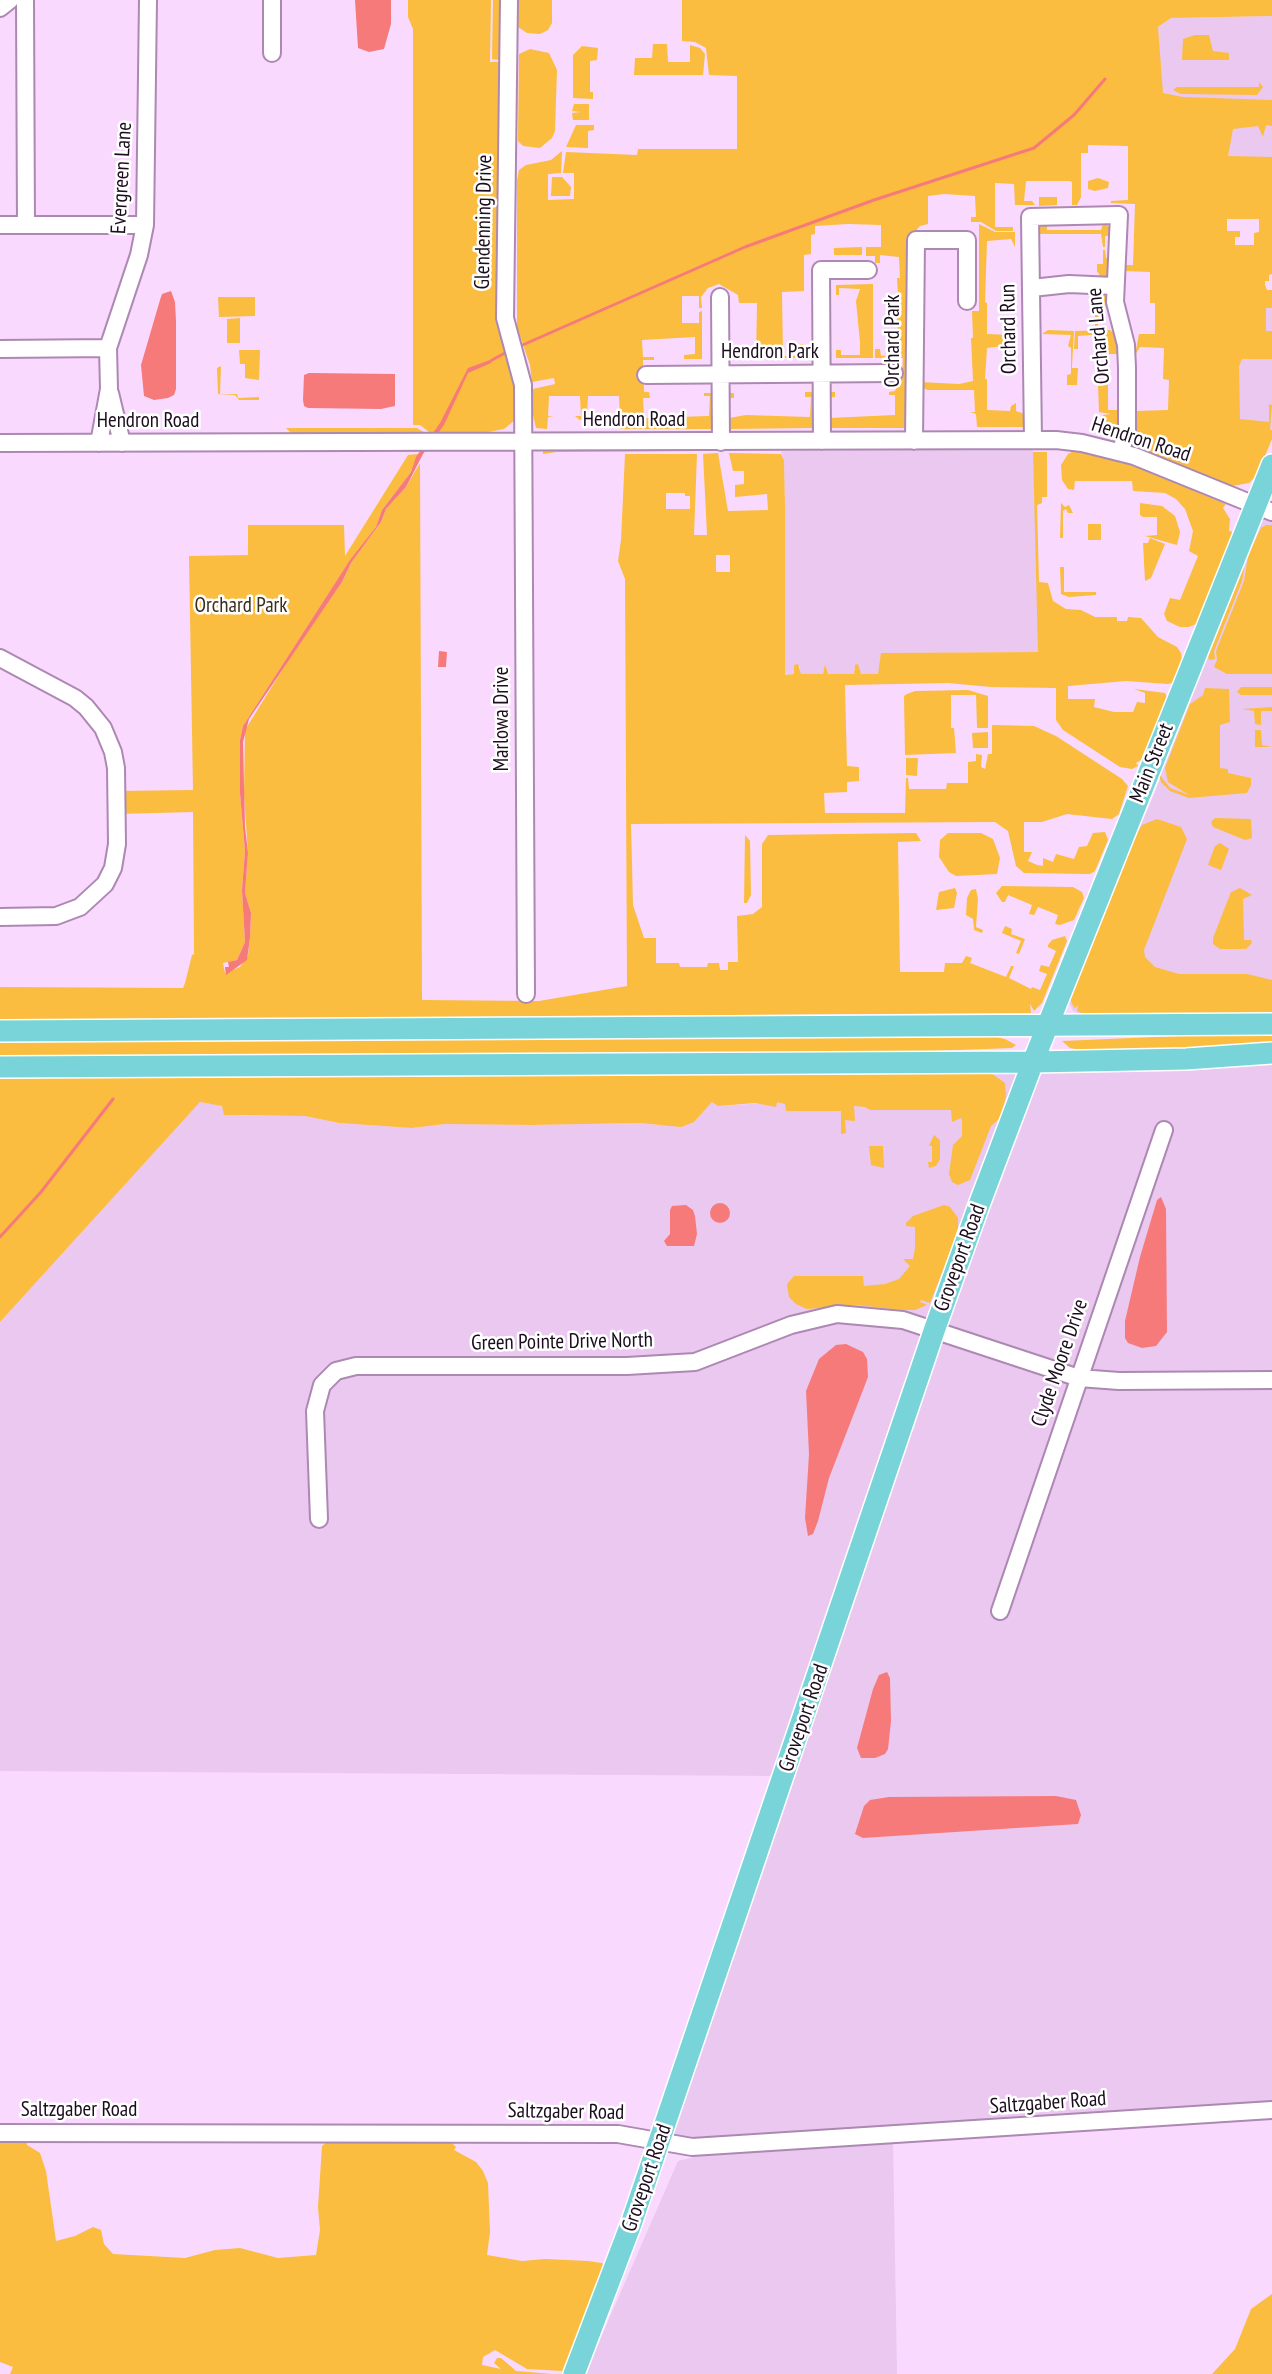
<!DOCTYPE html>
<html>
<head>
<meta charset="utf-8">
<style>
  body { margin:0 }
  canvas { display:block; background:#f9d9fe }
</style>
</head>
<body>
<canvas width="1272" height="2374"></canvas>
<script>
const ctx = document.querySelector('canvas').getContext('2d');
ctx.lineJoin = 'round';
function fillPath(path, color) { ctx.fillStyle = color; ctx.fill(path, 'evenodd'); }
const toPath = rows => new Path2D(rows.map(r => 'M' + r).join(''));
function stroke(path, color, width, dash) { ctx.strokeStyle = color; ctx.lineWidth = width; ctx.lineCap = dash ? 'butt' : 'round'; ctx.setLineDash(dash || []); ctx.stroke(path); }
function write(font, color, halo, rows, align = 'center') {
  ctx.font = font + ' "PT Sans Narrow",sans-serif'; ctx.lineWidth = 5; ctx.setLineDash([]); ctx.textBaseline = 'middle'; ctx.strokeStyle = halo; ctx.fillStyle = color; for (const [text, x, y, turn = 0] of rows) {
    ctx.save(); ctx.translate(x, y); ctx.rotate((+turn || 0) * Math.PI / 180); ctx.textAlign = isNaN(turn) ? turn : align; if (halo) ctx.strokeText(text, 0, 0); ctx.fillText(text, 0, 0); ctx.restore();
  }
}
const built = toPath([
  [1272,16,1272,162,1166,164,1158,27,1171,18],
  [1272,303,1272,430,1237,431,1238,304],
  [1033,449,1039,652,882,653,879,674,861,674,854,667,854,674,827,674,825,664,823,674,800,674,800,666,794,674,785,675,785,506,784,460,781,451],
  [1256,506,1272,512,1272,1014,1087,1016,1073,1011,1067,998,1160,780,1159,775],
  [1272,1064,1272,2109,660,2143,784,1776,0,1771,0,1322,200,1102,219,1105,240,1116,305,1116,339,1123,412,1128,445,1124,531,1125,639,1123,657,1125,694,1122,712,1102,719,1106,766,1103,777,1074,1155,1070],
  [893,2140,897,2374,585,2374,678,2161,712,2153]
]);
const green = toPath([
  [408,0,491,0,490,62,500,62,499,322,514,380,515,420,504,429,488,432,429,432,420,425,413,425,413,29,408,17],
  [493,0,501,0,500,60,492,59],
  [514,0,552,0,552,23,548,30,540,34,527,33,518,27,514,21],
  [682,0,1272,0,1272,16,1171,18,1158,27,1163,93,1183,97,1272,100,1272,126,1266,125,1263,137,1258,126,1233,129,1228,156,1272,157,1272,274,1269,275,1269,281,1265,281,1265,285,1267,290,1272,290,1272,308,1266,308,1266,331,1272,331,1272,359,1242,359,1239,366,1240,419,1269,422,1269,404,1272,405,1270,430,1272,430,1272,439,1257,475,1249,483,1232,486,1137,448,1134,444,1135,411,1168,410,1169,380,1163,379,1164,348,1140,347,1135,355,1139,334,1155,334,1155,303,1150,303,1150,272,1126,271,1123,276,1124,265,1133,265,1135,204,1111,203,1111,201,1128,200,1128,146,1088,145,1088,153,1081,153,1081,197,1077,205,1072,205,1072,182,1070,181,1026,181,1024,201,1032,201,1035,205,1015,205,1014,184,995,183,995,227,1013,227,1013,231,996,231,981,222,971,222,971,217,976,217,975,196,944,194,928,196,928,224,920,226,912,235,909,428,831,428,827,423,825,392,835,392,835,397,829,397,829,418,895,415,895,395,889,395,889,392,895,391,902,373,903,358,875,358,875,349,880,349,881,356,900,354,895,294,898,294,897,278,900,278,899,257,880,255,880,263,875,263,875,256,866,256,866,247,881,247,881,225,848,224,815,226,815,234,811,235,811,254,804,255,804,291,782,292,783,356,800,356,800,344,803,344,803,358,756,358,757,303,739,303,738,295,719,284,708,288,701,297,702,308,699,308,699,296,682,296,682,323,699,323,699,312,702,311,702,359,684,359,684,355,695,354,695,337,642,340,643,357,654,357,654,360,643,360,644,392,649,392,650,398,643,398,644,418,709,416,710,396,704,396,704,393,712,393,711,429,620,429,620,418,613,417,620,416,619,396,588,396,587,416,593,417,580,420,575,416,581,416,580,396,549,396,548,416,554,417,548,417,547,429,536,428,533,415,533,389,555,384,554,378,532,382,530,365,517,327,517,181,519,170,526,165,551,160,562,151,561,173,548,174,548,200,574,199,574,173,563,173,566,152,637,155,638,149,737,149,737,76,709,75,706,48,695,42,682,41],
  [1227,219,1259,219,1259,232,1254,233,1254,245,1235,245,1235,237,1240,237,1240,231,1227,231],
  [1195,35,1209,35,1213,51,1229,53,1229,60,1182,60,1183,39],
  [653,44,667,44,668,62,690,62,690,45,700,48,705,54,703,75,634,75,635,58,652,58],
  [582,46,598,48,597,60,590,61,590,92,593,92,593,99,573,98,573,55],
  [530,49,549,53,557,70,555,131,552,138,540,148,523,146,518,141,519,54],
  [1259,82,1263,87,1257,95,1181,94,1173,90,1177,87,1259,87],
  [574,104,589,104,589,120,573,120,572,113,581,112,572,111],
  [576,125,594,125,594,130,588,131,588,148,566,147],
  [552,177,562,177,571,187,570,196,551,196],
  [1098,178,1109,182,1108,188,1095,191,1088,189,1088,181],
  [1039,197,1057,197,1057,205,1039,206],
  [1047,223,1047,230,1101,230,1103,224,1105,224,1111,228,1113,236,1105,236,1105,247,1103,247,1101,234,1038,234,1036,231,1039,224],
  [979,224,995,232,1015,232,1015,247,1011,239,987,241,985,302,987,303,987,334,1011,335,1015,327,1016,348,1011,345,987,348,985,379,987,379,987,410,1010,411,1011,406,1016,403,1016,411,1025,414,1024,427,977,427,976,414,970,412,975,412,974,390,928,390,922,388,920,382,959,384,973,381,971,338,973,338,972,311,979,311],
  [862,247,862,255,834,255,834,248],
  [1103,250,1105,250,1106,258,1111,258,1112,269,1103,280,1097,271,1097,264,1103,264],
  [873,284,873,358,836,358,836,350,841,350,841,355,860,355,860,342,856,301,860,289,839,288,839,295,836,295,836,285],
  [1103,293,1107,297,1107,306,1099,307,1098,329,1095,329,1095,305,1091,305,1091,299,1097,300,1099,295],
  [218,297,255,297,255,316,219,317],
  [240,318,240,343,227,343,227,319],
  [1048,330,1074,331,1072,366,1072,368,1078,368,1077,385,1067,385,1067,375,1071,374,1071,348,1068,346,1071,335,1042,334],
  [1110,330,1118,337,1120,354,1106,354,1104,334,1078,336,1078,349,1074,349,1075,331],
  [239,350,260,350,259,380,245,378,245,364,240,364],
  [221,366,220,394,237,394,238,398,259,397,259,400,239,400,235,395,218,394,217,368],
  [1098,384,1108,384,1108,410,1120,410,1117,436,1104,432,1103,415,1111,414,1099,412],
  [805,392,813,392,812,428,729,429,726,393,734,393,734,398,728,398,729,418,746,415,810,417,811,397,805,397],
  [286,428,417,428,427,434,294,436],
  [693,449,696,451,557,452,543,454,543,451],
  [1078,449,1118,459,1226,504,1223,508,1230,519,1229,531,1234,532,1196,624,1189,627,1180,627,1167,621,1164,614,1170,598,1180,600,1198,556,1189,551,1193,531,1185,509,1176,499,1165,493,1133,491,1132,481,1075,481,1074,490,1068,489,1062,480,1061,465,1068,454],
  [1033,452,1047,452,1047,497,1042,497,1042,503,1037,505,1039,582,1048,583,1053,601,1066,609,1081,610,1095,617,1117,617,1117,621,1127,621,1128,617,1141,618,1158,637,1177,647,1181,653,1182,661,1172,683,1168,684,1126,681,1068,686,1068,699,1095,699,1094,707,1114,712,1133,712,1137,702,1145,703,1145,693,1134,689,1165,693,1167,697,1141,760,1136,763,1138,766,1132,769,1120,767,1063,730,1056,720,1056,688,991,687,948,683,845,685,847,766,859,767,859,781,847,782,847,792,824,793,825,813,905,813,906,778,908,778,909,789,946,789,947,783,968,783,968,762,976,761,976,754,982,755,981,767,985,769,988,754,992,754,992,725,1034,726,1056,736,1122,779,1128,786,1119,814,1112,819,1067,814,1042,822,1024,822,1024,852,1032,852,1028,861,1037,865,1043,866,1043,858,1053,862,1056,854,1074,859,1079,847,1087,846,1093,833,1105,832,1108,840,1095,871,1090,874,1024,873,1016,866,1008,831,995,822,631,824,633,905,644,938,656,938,656,963,679,963,680,967,707,967,708,963,719,963,720,970,728,970,728,962,738,962,737,916,753,914,762,907,762,844,768,835,916,833,921,841,898,842,900,972,944,972,945,963,962,963,966,956,972,958,970,963,1006,977,1011,966,1014,966,1009,978,1031,989,1032,987,1040,990,1047,974,1039,971,1041,965,1049,967,1056,951,1048,947,1048,945,1052,940,1065,936,1067,941,1042,1003,1034,1011,1030,1004,1031,1013,0,1020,0,987,183,988,185,983,192,955,194,954,193,812,117,814,116,791,193,790,189,556,248,555,248,525,344,525,345,556,408,455,418,454,411,472,382,510,376,527,347,565,243,726,240,740,240,793,245,851,242,890,245,942,237,960,223,963,225,973,240,967,248,956,250,938,251,913,245,893,248,853,244,795,245,730,289,659,342,582,351,563,381,522,386,509,406,487,420,463,422,1000,539,1001,627,986,625,579,618,561,621,540,625,454,697,454,694,535,707,535,703,454,718,453,728,511,768,510,767,494,735,497,735,485,744,484,744,471,733,471,729,453,781,454,784,460,785,506,785,675,794,674,794,665,798,664,801,674,823,674,825,664,828,674,854,674,855,665,858,664,861,674,878,674,881,653,1038,652],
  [666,493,685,493,685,496,690,496,690,509,666,509],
  [716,555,730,555,730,572,716,572],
  [1061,503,1065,507,1069,505,1073,513,1068,513,1066,509,1063,511,1063,538,1060,538],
  [1140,503,1162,506,1175,516,1180,532,1177,545,1145,536,1157,535,1157,517,1143,517,1140,515],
  [1088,524,1101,524,1101,540,1088,540],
  [1266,525,1272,525,1272,674,1227,674,1214,667,1217,660,1216,651,1244,581,1248,556,1261,528],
  [1150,538,1165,544,1151,578,1145,581,1143,543,1148,543],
  [1251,539,1253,540,1246,555,1242,581,1214,651,1215,659,1209,660,1207,652],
  [1060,567,1064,567,1064,592,1096,592,1096,595,1069,597,1061,594],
  [1241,687,1272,687,1272,695,1241,695,1237,692],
  [1205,688,1229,689,1230,722,1220,725,1220,768,1228,769,1228,773,1251,778,1251,785,1247,793,1189,798,1170,791,1161,782,1159,774,1170,788,1189,795,1168,782,1165,768,1190,704,1203,695],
  [968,690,988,696,988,728,977,728,976,695,951,695,951,728,954,728,956,753,905,755,904,696,907,694,915,691],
  [1272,707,1272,711,1261,711,1261,725,1255,724,1254,711,1242,709],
  [1255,730,1261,730,1262,745,1272,747,1255,747],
  [988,732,988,748,973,748,972,733],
  [906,758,918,758,917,776,906,775],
  [1215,818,1251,819,1252,838,1245,840,1213,827,1211,822],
  [1157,819,1181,827,1187,839,1144,950,1145,957,1155,967,1179,974,1247,974,1272,980,1272,1014,1086,1015,1077,1011,1078,1005,1075,1008,1073,1006,1068,993,1084,947,1105,911,1136,834,1142,825],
  [948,833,981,833,993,839,1000,858,997,874,956,876,949,872,939,857,940,840],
  [745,835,750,841,751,895,747,903,744,903],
  [1220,843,1229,849,1221,870,1208,865,1215,846],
  [1002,886,1073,887,1082,892,1084,898,1074,920,1060,925,1055,924,1058,915,1038,907,1034,915,1029,914,1032,905,1008,895,1005,902,1002,902,996,893],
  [955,888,957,893,954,908,936,910,939,892],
  [1240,888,1252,895,1243,899,1244,940,1251,940,1252,943,1246,949,1220,949,1213,944,1213,938,1231,892],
  [976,889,978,899,976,927,983,930,982,933,974,930,973,919,966,915,967,898,971,890],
  [1005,926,1012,929,1011,934,1025,939,1019,954,1016,953,1021,941,1002,933],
  [1272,1032,1272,1046,1098,1053,1070,1048,1062,1041],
  [992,1036,1005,1039,1016,1045,1012,1048,851,1054,0,1059,0,1038],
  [991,1073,1005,1083,1006,1096,1001,1117,991,1126,970,1180,958,1185,952,1182,949,1174,953,1145,962,1136,962,1122,961,1118,952,1122,951,1110,870,1110,865,1107,854,1106,855,1121,845,1120,846,1133,841,1134,841,1111,786,1111,785,1104,777,1102,776,1107,755,1103,718,1106,712,1102,694,1122,681,1127,639,1123,531,1125,445,1124,412,1128,339,1123,305,1116,224,1115,222,1106,200,1102,0,1322,0,1077],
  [934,1135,940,1140,940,1159,936,1166,929,1168,928,1162,932,1162,932,1146,929,1146],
  [869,1146,883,1146,884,1168,871,1165],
  [944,1205,950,1207,958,1218,958,1232,930,1303,921,1300,920,1302,927,1305,915,1310,902,1310,857,1305,807,1309,796,1304,789,1297,787,1284,794,1276,863,1276,864,1286,885,1284,899,1279,910,1266,903,1259,913,1259,915,1248,915,1227,906,1226,906,1223,913,1216],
  [0,2138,26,2138,27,2145,40,2153,46,2171,56,2241,75,2236,93,2227,101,2230,104,2244,113,2254,185,2258,215,2250,240,2248,278,2258,316,2255,320,2230,318,2207,322,2146,327,2142,439,2141,452,2143,456,2147,454,2150,476,2162,483,2171,488,2183,490,2232,487,2255,522,2261,545,2259,588,2261,602,2263,606,2267,567,2368,562,2371,527,2369,495,2350,483,2357,482,2365,501,2369,494,2363,497,2358,501,2358,516,2371,553,2374,10,2374,13,2367,0,2362],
  [1272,2294,1272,2374,1212,2374,1235,2349,1251,2309]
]);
const water = toPath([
  [355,0,391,0,391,24,384,49,369,52,358,48],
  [171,291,175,302,176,321,176,389,174,395,168,398,154,400,144,396,141,365,160,300,162,294],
  [493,359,491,363,468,373,444,425,423,454,406,487,386,509,381,522,351,563,342,582,249,719,243,742,245,827,248,853,245,893,251,913,250,938,247,960,226,975,225,967,229,967,228,962,237,960,245,942,242,890,245,851,240,793,240,740,243,726,350,560,376,527,382,510,411,472,416,457,440,423,468,368],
  [309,373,395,374,395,406,381,409,308,408,304,406,303,400,304,375],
  [439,651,447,652,446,667,438,667],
  [1161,1197,1166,1209,1167,1332,1156,1346,1142,1348,1128,1343,1125,1338,1125,1321,1140,1257,1157,1200],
  '710 1213a10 10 0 1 1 20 0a10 10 0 1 1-20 0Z',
  [686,1205,693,1210,695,1216,697,1234,694,1246,667,1246,664,1241,670,1234,670,1210,672,1206],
  [846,1344,863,1352,867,1359,868,1377,829,1478,818,1521,813,1534,808,1536,805,1518,809,1454,806,1391,819,1359,836,1345],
  [887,1672,890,1678,891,1721,888,1749,885,1754,875,1758,861,1758,857,1748,873,1689,879,1675],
  [1056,1796,1076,1800,1081,1815,1078,1824,863,1838,855,1834,864,1806,870,1800,889,1797]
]);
const stream = toPath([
  [518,347,745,247,874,200,1034,148,1074,115,1105,79],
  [492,360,507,352],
  [0,1237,41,1192,113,1099]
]);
const minor = toPath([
  [25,0,26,225],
  [272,0,272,53],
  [509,0,505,318,523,385,526,994],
  [0,8,10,0],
  [0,225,145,225],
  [1032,288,1069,284,1114,286],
  [720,297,721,442],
  [0,349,108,348],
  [646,375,894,373],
  [110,393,122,443],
  [1033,440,1030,217,1119,215,1115,302,1126,345,1127,368,1127,433,1120,452],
  [822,441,821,270,868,270],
  [914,441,916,240,967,240,967,301],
  [0,443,1056,440,1082,443,1134,456,1272,512],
  [99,443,109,389,108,348,139,255,145,225,148,0],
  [0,658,75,698,86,707,103,728,113,752,116,768,117,844,113,868,105,884,80,907,56,916,0,917],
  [319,1519,315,1411,322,1385,336,1371,356,1366,627,1366,695,1362,791,1325,837,1314,903,1320,1079,1378,1119,1381,1272,1380],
  [1000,1611,1164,1130],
  [0,2133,618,2134,692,2147,1272,2110]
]);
const major = toPath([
  [0,1031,1272,1024],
  [0,1067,1033,1062,1186,1059,1272,1053],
  [574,2374,631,2224,934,1331,979,1205,1033,1062,1272,465]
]);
const streetNames = [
  ["Evergreen Lane",122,178,-87],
  ["Glendenning Drive",484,222,-89],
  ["Orchard Run",1009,329,-91],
  ["Orchard Lane",1099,336,-95],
  ["Orchard Park",893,341,-90],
  ["Hendron Park",770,352],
  ["Hendron Road",634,420],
  ["Hendron Road",148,421],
  ["Hendron Road",1141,440,18],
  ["Marlowa Drive",502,719,-90],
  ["Main Street",1152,763,-68],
  ["Groveport Road",960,1258,-70],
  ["Green Pointe Drive North",562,1342,-1],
  ["Clyde Moore Drive",1060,1363,-71],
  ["Groveport Road",804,1718,-71],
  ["Saltzgaber Road",1048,2103,-4],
  ["Saltzgaber Road",79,2110],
  ["Saltzgaber Road",566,2112,1],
  ["Groveport Road",647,2178,-71]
];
const parkNames = [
  ["Orchard Park",241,606]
];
fillPath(built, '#eac8f0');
fillPath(green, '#fabd3f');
fillPath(water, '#f67a7a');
stroke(stream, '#f67a7a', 3);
stroke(minor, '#ad88b3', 20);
stroke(major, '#fff', 24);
stroke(minor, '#fff', 16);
stroke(major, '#79d4da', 21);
write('21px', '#1b0d1d', '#fff', streetNames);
write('21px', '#3b2f1b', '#fff', parkNames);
</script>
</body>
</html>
